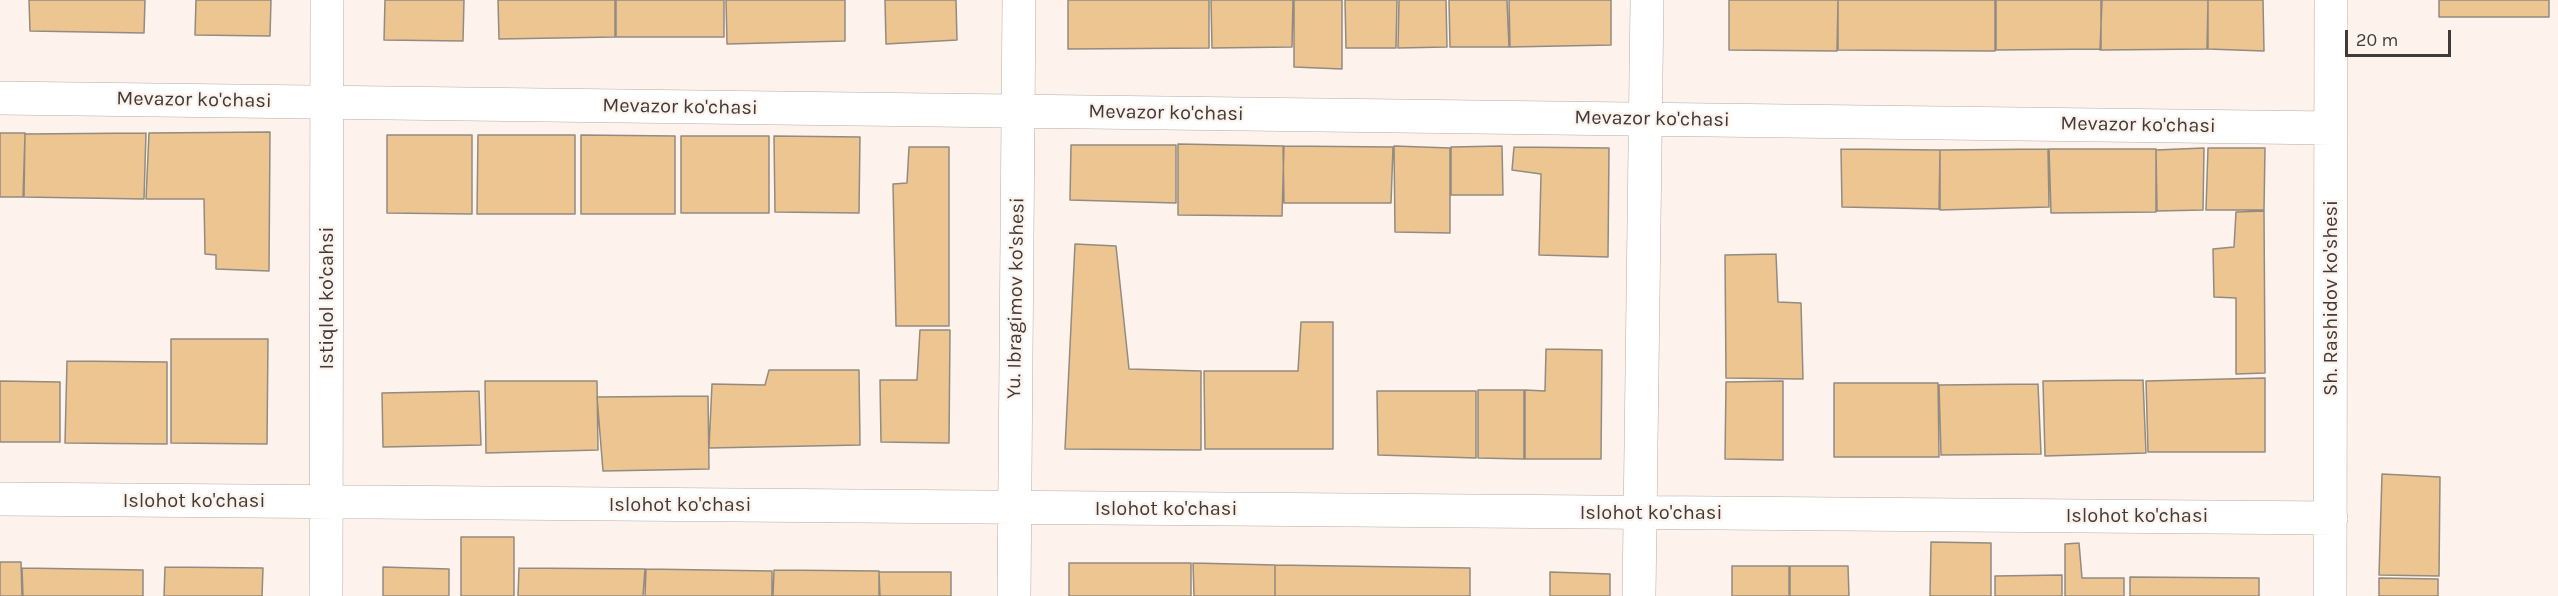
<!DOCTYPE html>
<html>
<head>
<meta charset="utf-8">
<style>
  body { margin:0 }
  #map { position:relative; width:2558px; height:596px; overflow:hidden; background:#fdf2ec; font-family:Karla,sans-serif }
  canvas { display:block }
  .scale { position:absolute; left:2345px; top:30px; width:106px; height:27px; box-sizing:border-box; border:3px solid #403b38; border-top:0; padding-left:8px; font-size:18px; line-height:21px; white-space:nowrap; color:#403b38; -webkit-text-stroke:4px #fdf2ec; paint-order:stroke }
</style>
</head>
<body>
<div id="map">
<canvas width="2558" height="596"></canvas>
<div class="scale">20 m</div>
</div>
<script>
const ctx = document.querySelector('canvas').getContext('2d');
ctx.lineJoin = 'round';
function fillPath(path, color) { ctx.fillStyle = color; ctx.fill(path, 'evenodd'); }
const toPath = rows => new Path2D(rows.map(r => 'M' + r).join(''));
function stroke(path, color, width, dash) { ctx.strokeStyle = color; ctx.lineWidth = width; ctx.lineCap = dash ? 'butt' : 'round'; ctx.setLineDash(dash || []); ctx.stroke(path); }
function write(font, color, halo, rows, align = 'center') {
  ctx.font = font + ' Karla,sans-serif'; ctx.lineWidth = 4.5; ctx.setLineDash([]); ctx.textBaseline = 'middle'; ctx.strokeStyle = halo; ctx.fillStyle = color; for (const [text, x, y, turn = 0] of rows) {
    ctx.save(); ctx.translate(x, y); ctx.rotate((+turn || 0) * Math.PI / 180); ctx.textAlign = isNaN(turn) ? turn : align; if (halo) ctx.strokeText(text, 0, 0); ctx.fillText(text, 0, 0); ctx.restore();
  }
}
const building = toPath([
  [29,0,145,0,144,33,30,31,29,0],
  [196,0,271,0,270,36,195,35,196,0],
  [385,0,464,0,463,41,384,40,385,0],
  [498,0,615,0,615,37,499,39,498,0],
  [616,0,724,0,724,37,616,37,616,0],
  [726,0,845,0,845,41,727,44,726,0],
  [885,0,956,0,957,40,886,44,885,0],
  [1068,0,1209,0,1209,48,1068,49,1068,0],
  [1211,0,1293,0,1292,47,1212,48,1211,0],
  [1294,0,1342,0,1342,69,1294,67,1294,0],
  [1345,0,1397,0,1396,48,1346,48,1345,0],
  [1399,0,1446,0,1447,47,1398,48,1399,0],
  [1449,0,1507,0,1509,47,1450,47,1449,0],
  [1509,0,1611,0,1611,45,1510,47,1509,0],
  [1729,0,1838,0,1837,51,1729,50,1729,0],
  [1838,0,1995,0,1995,51,1838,50,1838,0],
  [1996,0,2101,0,2101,49,1996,50,1996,0],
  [2102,0,2208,0,2207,49,2100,50,2102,0],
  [2208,0,2263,0,2264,51,2208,49,2208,0],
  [2439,0,2549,0,2549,17,2439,17,2439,0],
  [270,132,269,271,216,269,216,255,205,254,204,199,146,199,149,133,270,132],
  [0,133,25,133,24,197,0,197,0,133],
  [146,133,144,199,23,197,25,134,146,133],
  [387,135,472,135,472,214,387,213,387,135],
  [478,135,575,135,575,214,477,214,478,135],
  [581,135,675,136,675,214,581,214,581,135],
  [681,136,769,136,769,213,681,213,681,136],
  [774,136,860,137,859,213,775,212,774,136],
  [1178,144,1284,146,1282,216,1178,215,1178,144],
  [1071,145,1176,145,1176,203,1070,200,1071,145],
  [1283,146,1393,147,1391,203,1284,203,1283,146],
  [1394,146,1450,148,1450,233,1395,232,1394,146],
  [1502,146,1503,195,1451,195,1451,147,1502,146],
  [909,147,949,147,949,326,896,326,893,184,907,183,909,147],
  [1514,147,1609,148,1608,257,1539,255,1541,174,1512,170,1514,147],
  [2204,148,2203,210,2157,211,2156,150,2204,148],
  [2208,148,2265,148,2264,210,2206,210,2208,148],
  [1841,149,1940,150,1939,209,1842,207,1841,149],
  [2048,149,2049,207,1940,210,1940,150,2048,149],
  [2049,149,2156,149,2156,212,2051,213,2049,149],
  [2264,211,2265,373,2236,374,2236,298,2214,297,2213,249,2234,247,2236,212,2264,211],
  [1075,244,1116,246,1129,369,1201,371,1201,450,1065,449,1075,244],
  [1776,254,1778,302,1801,303,1803,379,1726,378,1725,255,1776,254],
  [1301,322,1333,322,1333,449,1205,449,1204,371,1298,371,1301,322],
  [920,330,950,330,949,443,881,442,880,380,917,380,920,330],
  [171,339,268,339,267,444,171,443,171,339],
  [1546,349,1602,350,1601,459,1525,459,1525,390,1545,391,1546,349],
  [67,361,167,362,167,444,65,443,67,361],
  [769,370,859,370,860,445,709,448,712,384,765,385,769,370],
  [2265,378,2265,452,2148,452,2146,381,2265,378],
  [2143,380,2146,453,2045,456,2043,381,2143,380],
  [0,381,60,382,60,442,0,442,0,381],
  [485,381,597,381,598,450,486,453,485,381],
  [1783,381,1783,460,1725,459,1726,382,1783,381],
  [1834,383,1938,383,1939,457,1834,457,1834,383],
  [2038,384,2041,454,1941,455,1939,385,2038,384],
  [1478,390,1524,390,1524,459,1478,458,1478,390],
  [479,391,481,445,383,447,382,393,479,391],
  [1377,391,1476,391,1476,458,1378,455,1377,391],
  [708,396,709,469,603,471,597,397,708,396],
  [2382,474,2440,477,2439,576,2379,575,2382,474],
  [461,537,514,537,514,596,461,596,461,537],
  [1931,542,1991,543,1991,596,1930,596,1931,542],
  [2079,543,2082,578,2124,578,2124,596,2065,596,2065,544,2079,543],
  [0,562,21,562,22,596,0,596,0,562],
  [1069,563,1191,563,1191,596,1069,596,1069,563],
  [1193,563,1275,565,1275,596,1194,596,1193,563],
  [1275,565,1470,568,1470,596,1275,596,1275,565],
  [1732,566,1789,566,1789,596,1732,596,1732,566],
  [1790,566,1848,566,1849,596,1790,596,1790,566],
  [165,567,263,568,262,596,164,596,165,567],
  [383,567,449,569,449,596,383,596,383,567],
  [22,568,143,570,143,596,23,596,22,568],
  [519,568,645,569,643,596,518,596,519,568],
  [646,569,772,571,772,596,645,596,646,569],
  [774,570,879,571,879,596,773,596,774,570],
  [879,572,951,572,951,596,880,596,879,572],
  [1550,572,1610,574,1610,596,1550,596,1550,572],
  [2062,575,2062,596,1995,596,1995,576,2062,575],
  [2130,577,2259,578,2259,596,2130,596,2130,577],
  [2379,578,2438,579,2438,596,2379,596,2379,578]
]);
const minor = toPath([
  [0,98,2331,128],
  [0,499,2331,518],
  [326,596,327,0],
  [1014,596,1019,0],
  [1639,596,1647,0],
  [2330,596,2331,0]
]);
const streetNames = [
  ["Mevazor ko'chasi",194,100,1],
  ["Mevazor ko'chasi",680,107,1],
  ["Mevazor ko'chasi",1166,113,1],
  ["Mevazor ko'chasi",1652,119,1],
  ["Mevazor ko'chasi",2138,125,1],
  ["Istiqlol ko'cahsi",327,298,-90],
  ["Yu. Ibragimov ko'shesi",1016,298,-89],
  ["Sh. Rashidov ko'shesi",2331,298,-90],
  ["Islohot ko'chasi",194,501],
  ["Islohot ko'chasi",680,505],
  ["Islohot ko'chasi",1166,509],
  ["Islohot ko'chasi",1651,513],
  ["Islohot ko'chasi",2137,516]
];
fillPath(building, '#ecc591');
stroke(building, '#938b80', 1.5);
stroke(minor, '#b8aba4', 34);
stroke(minor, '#fff', 33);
write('20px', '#403b38', '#fdf2ec', streetNames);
</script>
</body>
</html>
